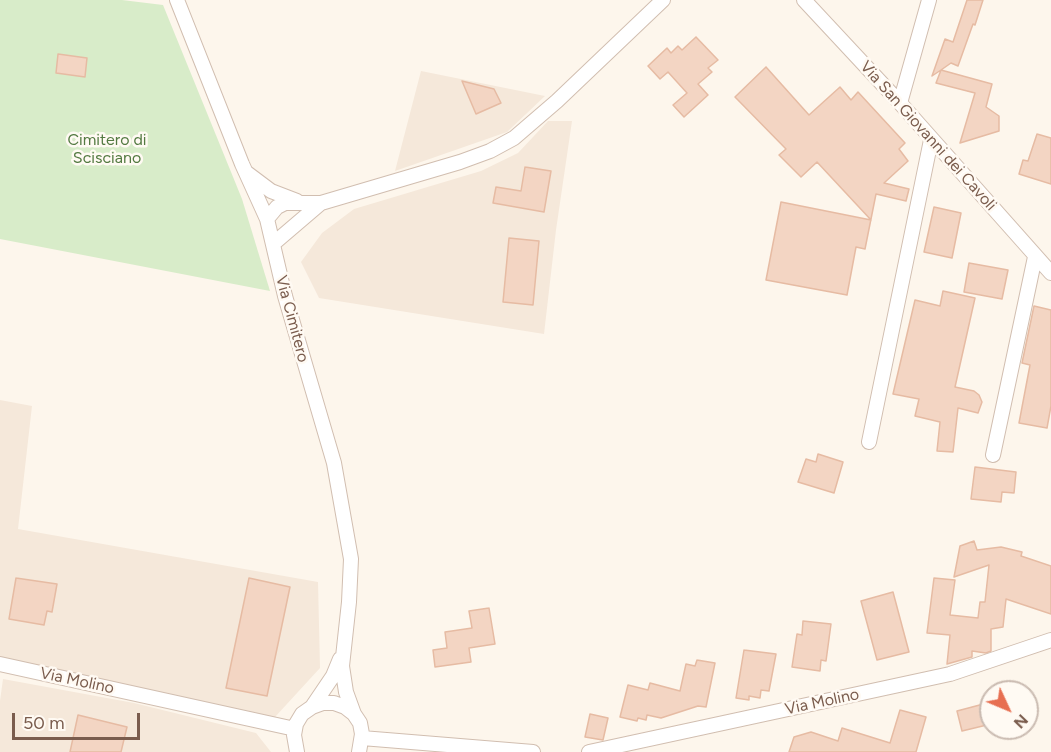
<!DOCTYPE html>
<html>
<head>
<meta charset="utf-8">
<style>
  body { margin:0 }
  #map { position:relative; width:1051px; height:752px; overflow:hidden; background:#fdf6ec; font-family:Figtree,sans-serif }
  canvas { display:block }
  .north { position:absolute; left:979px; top:680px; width:60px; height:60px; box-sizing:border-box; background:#fffaf3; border:2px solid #cabbb1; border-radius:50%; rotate:134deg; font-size:16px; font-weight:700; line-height:24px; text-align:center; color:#7a5c4d }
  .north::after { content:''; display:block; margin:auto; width:21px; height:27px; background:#e76f51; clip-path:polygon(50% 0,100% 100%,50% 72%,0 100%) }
  .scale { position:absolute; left:12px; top:713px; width:128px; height:27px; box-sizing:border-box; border:3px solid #7a5c4d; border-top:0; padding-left:8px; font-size:18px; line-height:21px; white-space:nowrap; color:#7a5c4d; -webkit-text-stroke:4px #fffaf3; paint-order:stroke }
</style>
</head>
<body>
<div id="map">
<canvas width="1051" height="752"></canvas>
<div class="north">N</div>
<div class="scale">50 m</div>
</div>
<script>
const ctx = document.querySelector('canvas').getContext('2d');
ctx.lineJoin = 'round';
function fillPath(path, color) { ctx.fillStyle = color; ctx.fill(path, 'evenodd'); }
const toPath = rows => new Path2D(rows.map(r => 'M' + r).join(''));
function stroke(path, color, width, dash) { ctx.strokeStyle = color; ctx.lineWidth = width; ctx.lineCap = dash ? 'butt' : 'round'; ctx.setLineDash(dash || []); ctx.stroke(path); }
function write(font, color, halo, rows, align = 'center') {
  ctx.font = font + ' Figtree,sans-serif'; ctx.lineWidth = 5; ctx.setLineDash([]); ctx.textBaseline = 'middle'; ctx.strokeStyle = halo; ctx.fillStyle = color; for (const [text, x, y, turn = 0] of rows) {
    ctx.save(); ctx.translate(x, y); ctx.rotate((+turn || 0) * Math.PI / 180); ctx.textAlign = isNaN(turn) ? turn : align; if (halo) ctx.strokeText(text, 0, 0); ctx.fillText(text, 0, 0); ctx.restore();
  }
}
const residential = toPath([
  [421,71,545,96,507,132,395,171],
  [548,121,572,121,556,230,544,334,319,298,301,262,322,233,354,209,481,171,518,153],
  [0,400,32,406,18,529,318,582,320,668,275,717,0,659],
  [3,679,134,703,256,733,271,752,0,752,0,701]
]);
const green = toPath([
  [0,0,122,0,163,5,242,199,270,291,0,239]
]);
const building = toPath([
  [967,0,983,0,975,25,973,24,958,66,951,63,941,70,992,84,986,107,999,116,999,131,960,143,975,93,936,83,941,70,932,76,945,39,953,42,967,0],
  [696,37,718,60,708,68,712,72,698,84,708,95,684,117,673,105,687,93,668,72,660,79,648,66,667,48,671,53,678,46,682,50,696,37],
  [58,54,87,58,85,77,56,73,58,54],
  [766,67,809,115,840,87,851,100,858,92,905,143,899,149,908,161,884,183,909,189,906,201,876,194,865,249,856,247,847,295,766,280,781,202,871,220,817,162,801,177,779,155,786,149,735,97,766,67],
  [462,81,494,89,501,103,476,114,462,81],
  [1037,134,1051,138,1051,184,1019,174,1023,160,1028,161,1037,134],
  [525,167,551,171,544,212,493,203,496,187,521,191,525,167],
  [934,207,961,213,952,258,924,252,934,207],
  [509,238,539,241,533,305,503,302,509,238],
  [969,263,1008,270,1002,299,964,292,969,263],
  [943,291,975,298,955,387,974,391,979,395,982,402,978,413,958,408,953,452,937,451,940,422,915,416,919,399,893,394,915,300,940,306,943,291],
  [1034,306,1051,310,1051,406,1047,428,1019,423,1030,365,1022,363,1034,306],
  [818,454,843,462,834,493,798,482,806,459,816,462,818,454],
  [975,467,1016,472,1014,493,1002,492,1001,502,971,499,975,467],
  [974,541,977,550,1001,547,1022,552,1021,556,1051,566,1051,614,1006,599,1003,627,991,629,991,651,986,653,972,651,972,657,947,664,950,635,927,633,934,578,955,580,950,615,978,618,980,602,985,602,989,565,954,577,960,546,974,541],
  [16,578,57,584,52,612,47,611,44,625,9,619,16,578],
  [249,578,290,587,267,696,226,688,249,578],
  [893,592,909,652,877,660,861,601,893,592],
  [489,608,495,644,469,648,471,662,435,667,433,650,447,648,445,632,472,628,469,611,489,608],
  [803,621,831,624,826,661,821,660,820,671,792,667,797,634,802,635,803,621],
  [744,650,776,654,769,691,761,690,760,698,749,696,749,700,736,698,744,650],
  [697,660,715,663,706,707,698,706,661,718,647,715,646,720,638,718,637,721,620,717,628,685,648,690,650,683,680,691,686,664,695,666,697,660],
  [991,702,991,724,962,731,957,711,991,702],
  [900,710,926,717,916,752,789,752,794,737,811,732,838,741,842,728,890,743,900,710],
  [590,714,608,718,603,740,585,737,590,714],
  [78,715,127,727,121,752,70,752,78,715]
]);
const minor = toPath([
  [177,0,242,164,267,219,285,296,334,463,351,559,349,602,342,666,346,692,354,714],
  [804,0,900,103,1051,273],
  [900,103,929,0],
  [247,173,271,191,297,201],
  [267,219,277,207,285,203,321,203,460,162,490,151,514,138,557,101,663,0],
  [273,244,321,203],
  [869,442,931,140],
  [993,455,1035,257],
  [0,664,295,729],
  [312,707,333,676,340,659],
  [362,738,533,752],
  [297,752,294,735,296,724,302,714,312,707,323,703,334,703,345,707,354,714,360,723,362,734,359,752],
  [589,752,950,674,1051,640]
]);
const streetNames = [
  ["Via San Giovanni dei Cavoli",928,136,48],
  ["Via Cimitero",292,319,75],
  ["Via Molino",77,681,12],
  ["Via Molino",822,702,-12]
];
const parkNames = [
  ["Cimitero di",107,140],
  ["Scisciano",107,158]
];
fillPath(residential, '#f5e8da');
fillPath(green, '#d8ecc9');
fillPath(building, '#f3d5c3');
stroke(building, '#e6bba3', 1.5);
stroke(minor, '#d1beb0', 16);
stroke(minor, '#fff', 14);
write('16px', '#7a5c4d', '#fffaf3', streetNames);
write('16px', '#537a41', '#fffaf3', parkNames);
</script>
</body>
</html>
